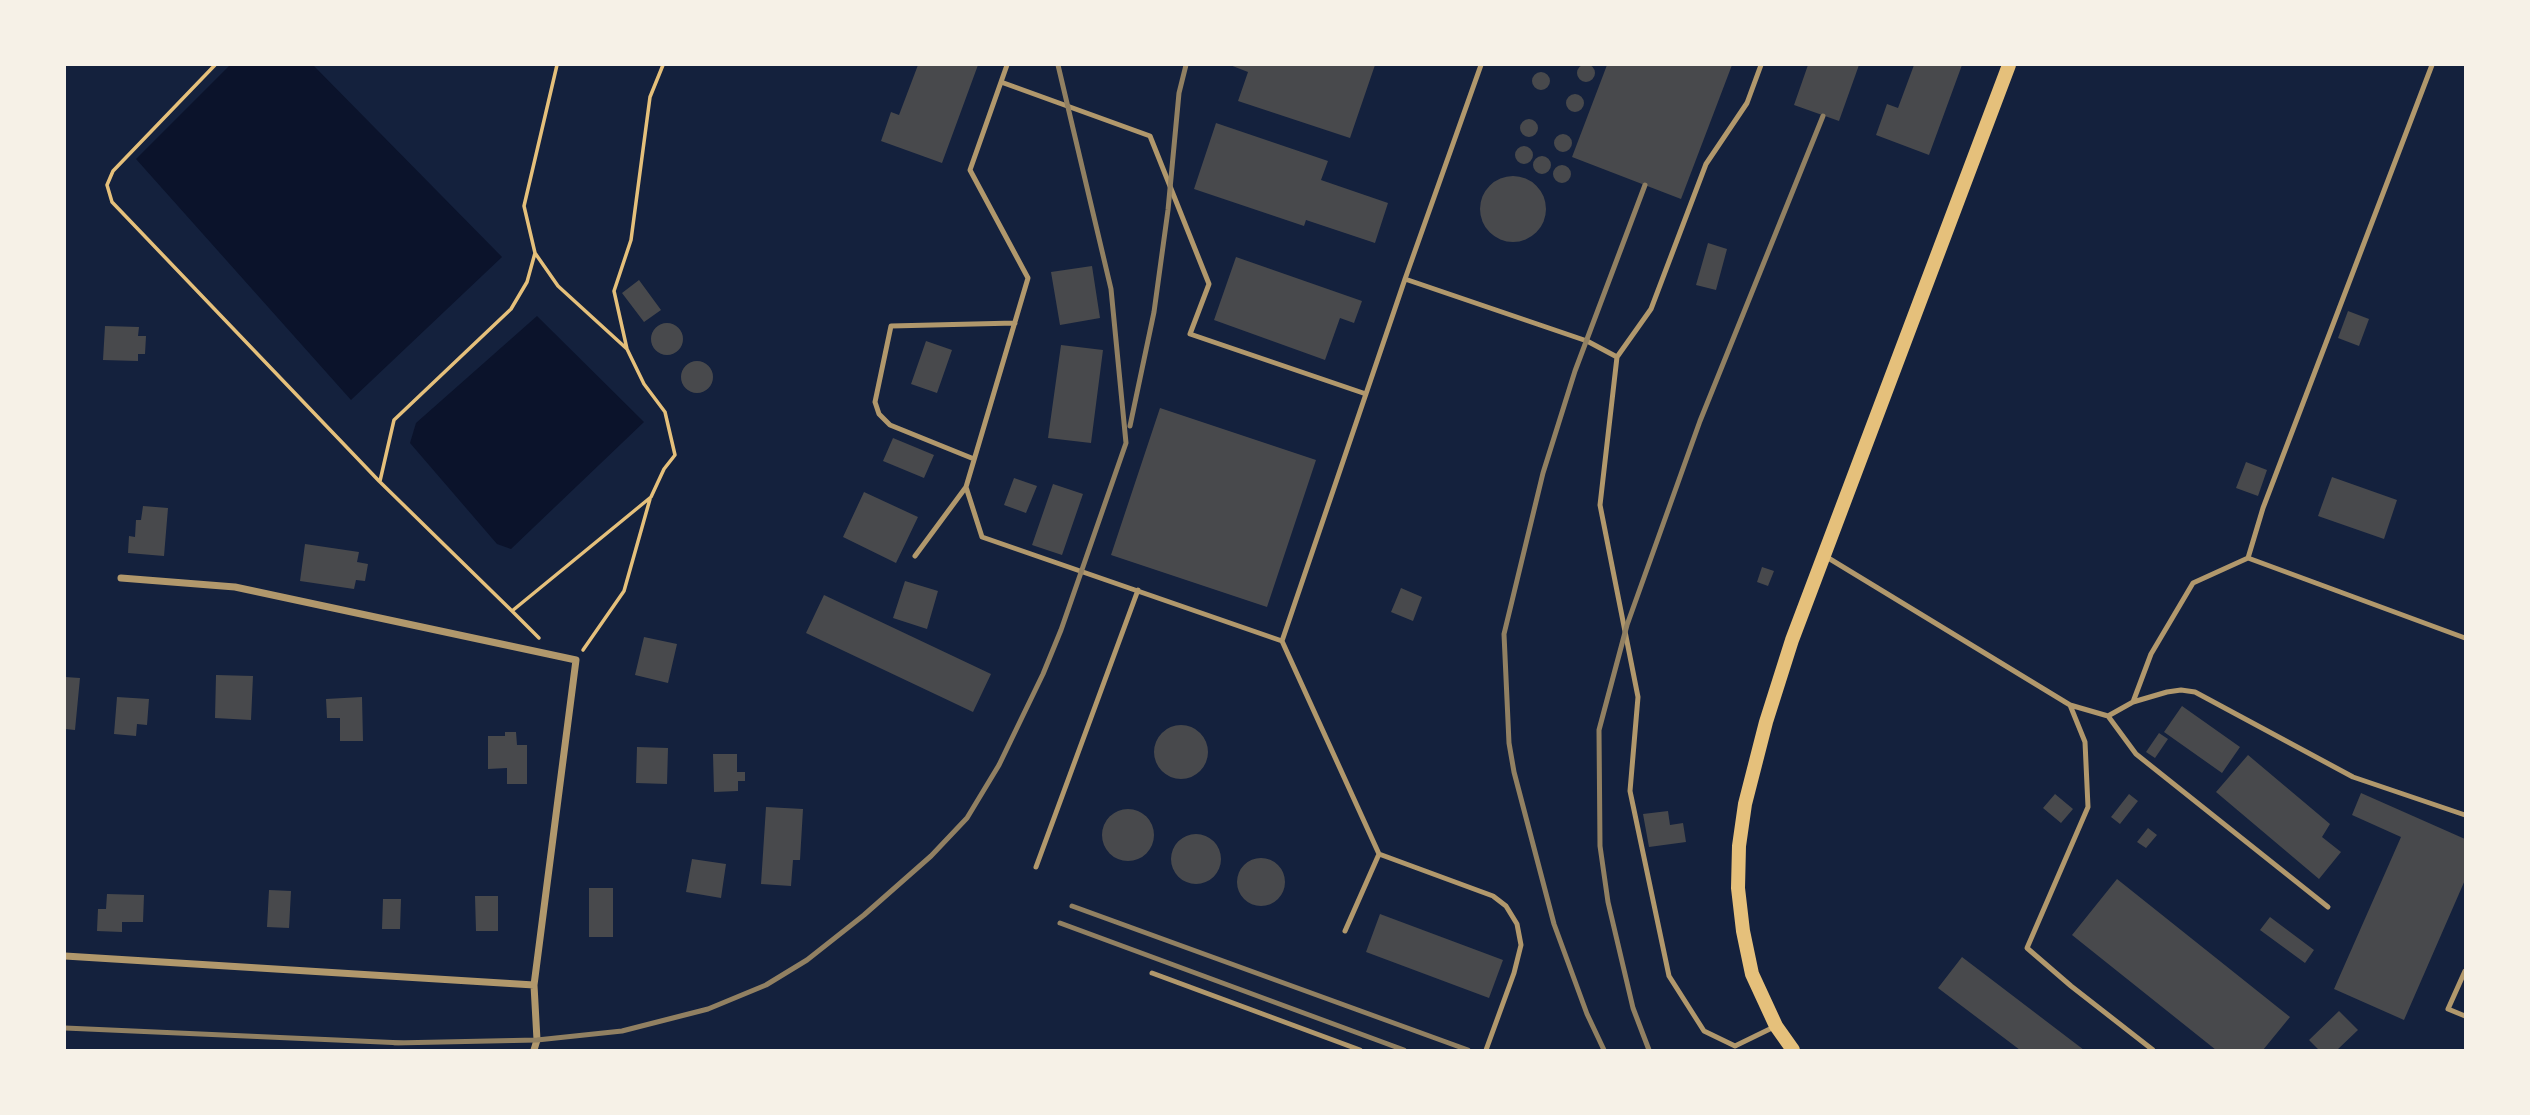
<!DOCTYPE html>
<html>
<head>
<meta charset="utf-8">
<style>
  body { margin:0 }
  #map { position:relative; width:2530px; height:1115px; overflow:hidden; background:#14213d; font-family:"IBM Plex Sans",sans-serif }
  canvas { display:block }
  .frame { position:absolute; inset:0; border:66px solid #f6f1e7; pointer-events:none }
</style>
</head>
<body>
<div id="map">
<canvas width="2530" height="1115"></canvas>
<div class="frame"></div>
</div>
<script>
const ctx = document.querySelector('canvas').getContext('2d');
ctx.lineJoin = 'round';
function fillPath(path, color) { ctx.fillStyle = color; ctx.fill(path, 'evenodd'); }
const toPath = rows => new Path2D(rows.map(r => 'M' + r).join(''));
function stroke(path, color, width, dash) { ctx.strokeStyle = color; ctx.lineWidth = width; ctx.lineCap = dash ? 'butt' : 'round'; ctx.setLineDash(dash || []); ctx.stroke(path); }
const water = toPath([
  [230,65,313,65,502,257,351,400,136,159],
  [537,316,644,422,511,549,497,544,410,443,416,423]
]);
const building = toPath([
  '1577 73a9 9 0 1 1 18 0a9 9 0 1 1-18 0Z',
  [918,65,978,65,942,163,881,141,891,112,899,115],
  [1230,65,1375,65,1350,138,1238,101,1248,72],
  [1607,65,1732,65,1681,199,1572,157],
  [1808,65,1859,65,1839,121,1794,105],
  [1914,65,1962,65,1929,155,1876,135,1887,104,1898,108],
  '1532 81a9 9 0 1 1 18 0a9 9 0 1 1-18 0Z',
  '1566 103a9 9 0 1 1 18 0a9 9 0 1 1-18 0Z',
  '1520 128a9 9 0 1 1 18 0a9 9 0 1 1-18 0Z',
  [1216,123,1328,161,1321,180,1388,203,1375,243,1306,220,1304,226,1194,189],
  '1554 143a9 9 0 1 1 18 0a9 9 0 1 1-18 0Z',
  '1515 155a9 9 0 1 1 18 0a9 9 0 1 1-18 0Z',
  '1533 165a9 9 0 1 1 18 0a9 9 0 1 1-18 0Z',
  '1553 174a9 9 0 1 1 18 0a9 9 0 1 1-18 0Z',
  '1480 209a33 33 0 1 1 66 0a33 33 0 1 1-66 0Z',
  [1708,243,1727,249,1716,290,1696,285],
  [1236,257,1362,301,1354,323,1340,318,1325,360,1214,320],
  [1092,266,1100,318,1060,325,1051,272],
  [639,280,661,310,644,322,622,293],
  [2348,311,2369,319,2359,346,2338,338],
  '651 339a16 16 0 1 1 32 0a16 16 0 1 1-32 0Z',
  [105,326,139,327,138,336,146,336,145,354,138,354,138,361,103,360],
  [926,341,952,350,937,393,911,384],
  [1061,345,1103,350,1091,443,1048,438],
  '681 377a16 16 0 1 1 32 0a16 16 0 1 1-32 0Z',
  [1160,408,1316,460,1267,607,1111,555],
  [893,438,934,455,924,478,883,461],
  [2246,462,2267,470,2258,496,2236,488],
  [2332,477,2397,500,2384,539,2318,516],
  [1014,478,1037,486,1026,513,1004,505],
  [1053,484,1083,494,1062,555,1032,545],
  [864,492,918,517,896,563,843,537],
  [143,506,168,508,164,556,128,553,129,536,135,537,136,520,141,520],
  [305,544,359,552,357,562,368,564,365,581,356,580,354,589,300,581],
  [1762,567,1774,571,1768,586,1757,582],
  [905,581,938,591,927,629,893,618],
  [1401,588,1422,597,1413,621,1391,612],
  [824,595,991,674,973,712,806,633],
  [644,637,677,644,668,683,635,675],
  [216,675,253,676,251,720,215,718],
  [65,677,80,678,75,730,65,729],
  [117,697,149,699,147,725,137,724,136,736,114,734],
  [362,697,363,741,340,741,340,718,327,718,326,699],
  [2182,706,2240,747,2222,773,2164,732],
  '1154 752a27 27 0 1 1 54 0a27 27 0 1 1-54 0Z',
  [505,732,516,732,517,745,527,745,527,784,507,784,507,768,488,769,488,736,505,736],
  [2159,733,2168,739,2155,758,2146,752],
  [637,747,668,748,667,784,636,783],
  [713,754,737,754,737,772,745,772,745,781,738,781,738,791,714,792],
  [2248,755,2330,824,2322,837,2341,852,2319,879,2216,792],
  [2361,793,2465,839,2465,880,2404,1020,2334,989,2401,837,2352,815],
  [2055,794,2073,809,2061,823,2043,808],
  [2129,794,2138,801,2120,824,2111,817],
  [766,807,803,809,800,860,793,860,791,886,761,884],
  '1102 835a26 26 0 1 1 52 0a26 26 0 1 1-52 0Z',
  [1668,811,1670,825,1683,823,1686,842,1649,847,1643,814],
  [2148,828,2157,835,2146,848,2137,842],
  '1171 859a25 25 0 1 1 50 0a25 25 0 1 1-50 0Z',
  '1237 882a24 24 0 1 1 48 0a24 24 0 1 1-48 0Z',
  [692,859,726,864,721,898,686,892],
  [2117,879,2290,1017,2263,1050,2216,1050,2072,935],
  [589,888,613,888,613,937,589,937],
  [269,890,291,891,289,928,267,927],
  [107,894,144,895,143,922,122,922,122,932,97,931,98,909,106,909],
  [475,896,498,896,498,931,476,931],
  [383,899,401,899,400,929,382,929],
  [1380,914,1503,960,1489,998,1366,952],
  [2270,917,2314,950,2305,963,2260,930],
  [1962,957,2084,1050,2020,1050,1938,988],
  [2339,1011,2358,1030,2337,1050,2319,1050,2309,1040]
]);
const path = toPath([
  [215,65,113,171,107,185,112,202,379,481,512,611],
  [627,349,614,291,631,240,650,97,663,65],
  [380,481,394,420,511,309,527,282,535,253],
  [539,638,512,611,651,497,664,469,675,455,665,412,644,384,627,349,558,286,535,253,524,206,557,65],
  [583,650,624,591,650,499]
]);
const service = toPath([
  [1761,65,1747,103,1706,164,1651,309,1617,357,1600,505,1638,697,1630,791,1669,976,1704,1031,1735,1046,1776,1026],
  [1001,82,1150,136,1209,284,1190,334,1366,394],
  [1405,279,1481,65],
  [974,459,890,425,879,414,875,402,891,326,1015,323],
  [966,487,982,537,1282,641,1405,279,1587,341,1617,357],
  [915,556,966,487,1028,278,970,170,1007,65],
  [1825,556,2070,705,2108,716,2136,754,2328,907],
  [2248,558,2263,508,2432,65],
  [1282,641,1379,854,1345,931],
  [2133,702,2167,692,2181,690,2195,692,2353,777,2465,815],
  [2070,705,2085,742,2088,807,2027,948,2071,986,2153,1050],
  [2108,716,2133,702,2151,654,2193,583,2248,558,2465,638],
  [1379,854,1493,896,1506,906,1517,924,1521,945,1514,973,1486,1050],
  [1036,867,1138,590],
  [2465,971,2448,1009,2465,1016],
  [1152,973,1360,1050]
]);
const minor = toPath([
  [121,578,235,587,576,660,534,985,537,1040,534,1050],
  [65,956,534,985]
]);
const secondary = toPath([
  [1793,1050,1776,1026,1752,974,1743,931,1738,888,1739,846,1745,804,1766,722,1792,640,2009,65]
]);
const rail = toPath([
  [1130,426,1154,312,1168,210,1179,93,1186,65],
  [1072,906,1468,1050],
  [1060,923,1404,1050],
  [65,1028,404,1043],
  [394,1043,537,1040,622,1031,708,1009,766,985,807,960,864,915,931,856,967,818,999,765,1043,674,1061,630,1126,443,1111,289,1058,65],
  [1604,1050,1587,1014,1554,924,1514,772,1509,743,1504,634,1543,473,1575,371,1645,185],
  [1649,1050,1633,1008,1608,902,1600,846,1599,730,1627,625,1700,421,1823,116]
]);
fillPath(water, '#0b132b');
fillPath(building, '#48494c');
stroke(path, '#e5c07b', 3.5);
stroke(service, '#b1986c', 5);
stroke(minor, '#b1986c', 7);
stroke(secondary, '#e5c07b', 14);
stroke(rail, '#918062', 5);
</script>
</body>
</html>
